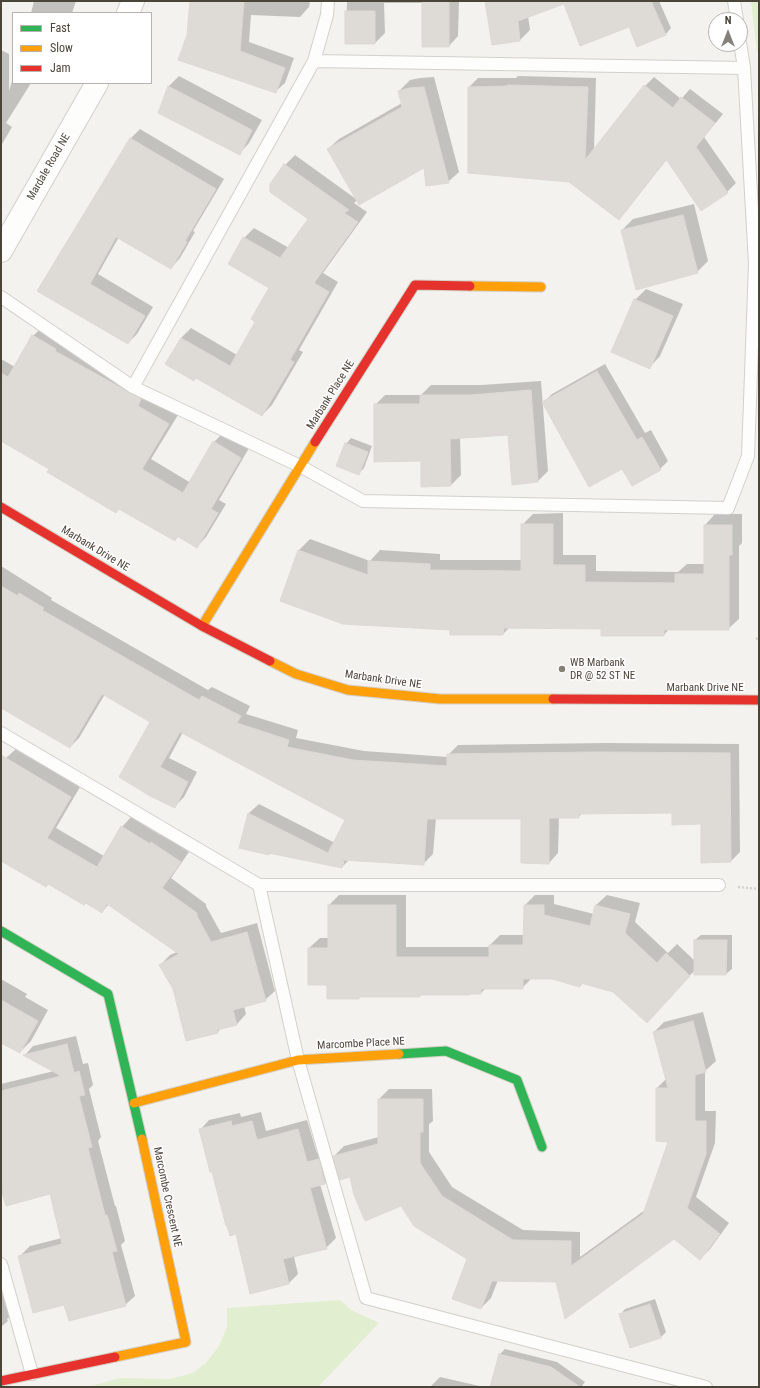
<!DOCTYPE html>
<html>
<head>
<meta charset="utf-8">
<style>
  body { margin:0 }
  #map { position:relative; width:760px; height:1388px; overflow:hidden; background:#f4f2ee; font-family:"Roboto Condensed",sans-serif }
  canvas { display:block }
  .frame { position:absolute; inset:0; border:2px solid #4b4439; pointer-events:none }
  .legend { position:absolute; left:12px; top:12px; width:140px; height:72px; box-sizing:border-box; background:#fff; border:1px solid #b7b4b0; margin:0; padding:5px 7px; list-style:none; font-size:12px; color:#4b4439 }
  .legend li { display:flex; align-items:center; gap:8px; height:20px }
  .legend b { width:20px; border:1px solid #b7b4b0 }
  .north { position:absolute; left:708px; top:12px; width:40px; height:40px; box-sizing:border-box; background:#fff; border:1px solid #b7b4b0; border-radius:50%; rotate:0deg; font-size:11px; font-weight:700; line-height:16px; text-align:center; color:#4b4439 }
  .north::after { content:''; display:block; margin:auto; width:14px; height:18px; background:#868178; clip-path:polygon(50% 0,100% 100%,50% 72%,0 100%) }
</style>
</head>
<body>
<div id="map">
<canvas width="760" height="1388"></canvas>
<div class="frame"></div>
<ul class="legend">
<li><b style="height:5px;background:#30b455"></b>Fast</li>
<li><b style="height:5px;background:#ff9f0a"></b>Slow</li>
<li><b style="height:5px;background:#e5322d"></b>Jam</li>
</ul>
<div class="north">N</div>
</div>
<script>
const ctx = document.querySelector('canvas').getContext('2d');
ctx.lineJoin = 'round';
function fillPath(path, color) { ctx.fillStyle = color; ctx.fill(path, 'evenodd'); }
const toPath = rows => new Path2D(rows.map(r => 'M' + r).join(''));
function stroke(path, color, width, dash) { ctx.strokeStyle = color; ctx.lineWidth = width; ctx.lineCap = dash ? 'butt' : 'round'; ctx.setLineDash(dash || []); ctx.stroke(path); }
function write(font, color, halo, rows, align = 'center') {
  ctx.font = font + ' "Roboto Condensed",sans-serif'; ctx.lineWidth = 3; ctx.setLineDash([]); ctx.textBaseline = 'middle'; ctx.strokeStyle = halo; ctx.fillStyle = color; for (const [text, x, y, turn = 0] of rows) {
    ctx.save(); ctx.translate(x, y); ctx.rotate((+turn || 0) * Math.PI / 180); ctx.textAlign = isNaN(turn) ? turn : align; if (halo) ctx.strokeText(text, 0, 0); ctx.fillText(text, 0, 0); ctx.restore();
  }
}
const green = toPath([
  [751,1,759,1,759,52,757,52],
  [340,1300,351,1310,379,1323,318,1387,87,1387,121,1378,170,1379,193,1373,206,1363,219,1346,227,1327,227,1308]
]);
const shadow = toPath([
  [34,1,76,1,72,13,31,13],
  [191,1,310,1,309,7,300,17,251,15,249,42,294,58,285,83,275,92,188,35],
  [347,1,459,1,458,36,449,46,423,3,384,3,385,33,375,43,346,43],
  [486,1,610,1,564,2,528,16,530,30,520,40],
  [655,1,659,1,671,28,666,34,638,46,631,11],
  [1,50,9,54,9,91,13,78,13,83,31,83,6,123,12,127,1,146],
  [179,76,262,120,249,143,239,154,160,113,169,86],
  [518,76,596,78,594,151,645,86,654,77,681,99,690,89,723,114,704,137,736,183,727,192,667,159,627,210,619,219,469,87,478,78,516,78],
  [434,77,459,172,448,182,425,166,357,200,354,203,367,212,323,273,338,282,299,350,303,352,272,405,262,415,196,377,167,364,181,338,191,328,237,355,257,322,271,287,244,238,254,228,289,248,309,219,285,165,295,155,356,199,328,149,339,139,402,103,399,91,410,80,420,78],
  [140,129,224,179,193,231,195,232,180,258,171,268,119,237,98,274,153,307,137,334,128,343,38,291,131,138],
  [694,204,708,261,697,272,622,230,633,219],
  [646,289,683,304,660,356,649,368,635,300],
  [42,327,146,396,178,415,151,459,191,483,214,442,223,433,249,448,219,500,226,504,206,537,197,547,179,536,175,540,50,469,1,436,1,359,15,367,33,336],
  [605,364,645,433,651,430,668,461,660,469,622,467,544,402,552,394],
  [541,381,548,471,538,481,509,434,460,437,461,475,451,485,422,460,375,405,385,395,421,395,431,385,481,385],
  [351,438,372,446,364,468,358,474,346,444],
  [563,513,563,555,596,555,596,571,678,572,687,564,705,564,705,525,715,514,742,514,742,543,739,546,739,619,728,629,669,629,664,635,602,628,510,627,503,634,451,629,281,601,299,550,310,539,370,561,380,550,440,554,440,560,522,560,522,525,533,514],
  [1,566,52,598,51,600,208,690,212,687,250,706,246,714,298,730,296,738,364,751,448,757,448,755,458,745,606,743,739,744,740,852,730,862,702,823,673,812,583,813,578,817,559,817,558,853,549,863,522,818,436,818,433,854,423,864,349,860,342,867,270,852,268,854,240,847,249,813,259,804,335,843,347,820,183,732,169,758,197,772,184,797,175,806,151,795,151,721,105,694,79,738,70,747,1,706],
  [16,749,80,787,56,828,104,856,122,827,131,817,160,835,162,833,189,852,171,878,206,904,206,906,221,933,257,923,275,991,265,1000,244,1006,246,1014,237,1024,222,1027,218,1032,187,1040,174,989,160,965,170,955,177,952,109,904,102,912,49,883,1,860,1,768,6,758],
  [339,895,406,895,406,947,490,947,490,945,500,935,524,935,525,905,535,895,554,895,554,904,594,914,596,905,607,895,640,903,635,922,668,953,677,944,695,961,695,940,701,935,732,935,732,969,726,974,695,974,695,970,657,1011,614,991,583,983,580,986,552,978,532,978,522,988,486,988,481,993,421,994,419,996,361,996,359,998,328,984,309,948,320,938,329,938,329,905],
  [1,979,27,994,25,997,48,1010,31,1041,20,1052,1,1042],
  [703,1012,716,1061,705,1071,705,1111,716,1111,715,1143,696,1197,729,1223,710,1249,700,1259,674,1238,557,1281,498,1280,491,1298,481,1308,468,1258,401,1204,350,1176,334,1156,344,1146,379,1137,379,1099,389,1089,432,1089,433,1121,429,1124,429,1152,452,1187,523,1230,580,1232,580,1257,645,1210,670,1141,657,1140,657,1088,667,1078,654,1032,664,1022],
  [76,1036,83,1064,88,1063,93,1085,89,1089,101,1137,98,1141,115,1206,116,1206,125,1241,121,1245,135,1296,125,1305,65,1303,21,1255,30,1246,62,1238,50,1192,1,1184,1,1084,54,1071,25,1055,33,1046],
  [261,1112,266,1131,307,1120,317,1153,328,1151,334,1173,325,1183,320,1184,336,1238,326,1248,294,1257,298,1274,288,1284,237,1233,213,1170,200,1130,209,1120,240,1113,241,1117],
  [12,1289,18,1309,7,1319,8,1321,1,1327,1,1292],
  [655,1299,666,1332,660,1338,620,1315,625,1309],
  [505,1349,557,1362,585,1382,581,1387,491,1386,500,1354],
  [440,1377,484,1387,430,1387]
]);
const building = toPath([
  [190,1,244,1,240,51,285,68,276,93,178,60,187,35,190,1],
  [422,1,449,1,449,47,422,47,422,1],
  [485,1,651,1,666,35,637,47,629,27,580,46,564,4,518,21,520,41,492,45,485,1],
  [345,11,375,11,375,44,345,44,345,11],
  [508,85,588,87,585,160,644,85,673,108,681,97,715,123,696,147,728,193,701,211,666,159,619,220,569,182,468,173,468,87,508,86,508,85],
  [168,86,252,130,240,155,158,113,168,86],
  [424,87,449,183,426,186,424,168,359,205,327,149,402,107,398,91,409,88,424,87],
  [130,138,216,189,185,241,187,242,171,269,116,237,90,284,145,316,128,344,37,291,130,138],
  [284,164,349,210,344,213,358,222,314,283,329,292,290,360,294,362,262,416,196,378,194,381,165,364,181,338,230,366,255,322,251,319,269,288,228,264,243,237,280,258,308,219,270,192,270,184,284,164],
  [683,215,698,273,636,290,621,230,683,215],
  [634,299,673,316,650,369,611,352,634,299],
  [32,335,56,349,55,351,141,399,138,406,169,424,142,469,183,493,213,441,241,458,211,509,218,513,197,548,177,536,175,541,119,509,116,513,47,472,49,469,1,441,1,373,8,377,32,335],
  [597,371,637,440,642,437,661,470,632,486,622,469,589,487,542,402,597,371],
  [531,390,538,482,512,485,508,435,450,439,451,486,421,487,421,461,374,462,374,404,420,404,420,395,470,395,531,390],
  [345,443,368,452,359,475,336,466,345,443],
  [521,524,553,524,553,565,585,565,585,582,675,583,675,574,704,574,704,525,732,525,732,555,729,555,729,630,664,630,664,636,601,636,601,629,504,628,503,635,450,635,450,630,343,624,280,601,298,550,368,575,368,561,430,564,430,570,521,571,521,524],
  [1,586,18,596,19,593,44,608,42,610,199,700,202,696,241,716,237,723,289,740,287,747,353,760,447,766,447,754,596,752,730,753,731,862,701,863,701,824,672,825,672,813,579,814,579,818,549,818,549,864,521,863,521,819,427,819,424,865,341,860,344,862,342,868,269,853,269,855,239,848,248,813,328,853,345,820,180,732,160,767,188,782,175,808,150,796,119,777,150,722,102,694,70,748,1,708,1,586],
  [1,755,71,797,47,838,97,867,121,826,150,844,151,842,181,862,162,888,197,913,197,916,211,942,247,932,266,1001,233,1010,237,1025,217,1030,218,1033,186,1041,173,989,159,965,179,954,107,904,102,913,86,903,84,905,48,884,46,887,1,861,1,755],
  [328,905,396,905,396,957,489,957,489,945,523,945,524,905,544,905,544,915,590,926,595,905,630,914,625,933,657,963,666,953,690,976,647,1023,613,992,581,983,580,987,552,979,523,979,523,989,481,989,481,994,470,994,470,995,420,995,420,997,359,997,359,999,327,999,327,985,308,985,308,948,328,948,328,905],
  [694,940,727,940,726,975,694,975,694,940],
  [1,1000,38,1021,20,1053,1,1043,1,1000],
  [693,1021,706,1072,695,1075,695,1121,706,1121,706,1154,687,1208,720,1234,700,1260,674,1239,565,1319,556,1282,492,1281,481,1309,452,1299,467,1259,414,1226,401,1206,365,1221,354,1195,350,1177,340,1180,333,1156,378,1144,378,1099,423,1099,423,1132,420,1132,420,1163,442,1196,513,1240,571,1241,571,1266,643,1214,668,1142,656,1141,656,1088,668,1088,653,1032,693,1021],
  [67,1044,74,1073,79,1071,85,1095,79,1096,92,1147,88,1148,105,1215,107,1215,117,1251,112,1252,126,1306,69,1321,64,1305,33,1313,18,1256,62,1244,50,1194,6,1206,1,1189,1,1091,61,1076,23,1055,67,1044],
  [231,1121,232,1126,252,1121,257,1140,298,1129,307,1162,319,1159,325,1184,310,1188,327,1249,283,1259,289,1284,250,1294,236,1234,230,1236,227,1226,226,1226,212,1172,210,1172,199,1129,231,1121],
  [650,1304,661,1338,630,1348,619,1314,650,1304],
  [499,1354,551,1367,580,1387,490,1387,499,1354]
]);
const path = toPath([
  [756,638,759,640],
  [738,887,759,889]
]);
const lane = toPath([
  [734,1,737,20],
  [740,42,744,68],
  [1,297,133,387,300,466,363,501,728,508,748,456,755,264,744,68,314,61,327,15,328,1],
  [133,387,314,61],
  [1,733,259,885,719,885],
  [259,885,298,1060,366,1298,706,1387],
  [1,1264,32,1374]
]);
const street = toPath([
  [128,13,133,1],
  [1,251,97,83]
]);
const fast = toPath([
  [1,931,108,994,142,1139],
  [399,1054,446,1051,517,1080,542,1147]
]);
const slow = toPath([
  [470,286,541,287],
  [202,626,315,442],
  [270,661,296,674,348,690,440,699,553,699],
  [134,1103,298,1060,399,1054],
  [115,1357,186,1342,142,1139]
]);
const jam = toPath([
  [315,442,415,285,470,286],
  [1,507,202,626,270,661],
  [553,699,759,700],
  [1,1381,115,1357]
]);
const markers = [
  [562,669,4,"#868178"]
];
const streetNames = [
  ["Mardale Road NE",49,167,-60],
  ["Marbank Place NE",331,395,-58],
  ["Marbank Drive NE",95,549,31],
  ["Marbank Drive NE",383,680,8],
  ["Marbank Drive NE",705,688],
  ["Marcombe Place NE",361,1044,-3],
  ["Marcombe Crescent NE",167,1197,78]
];
const poiNames = [
  ["WB Marbank",570,663],
  ["DR @ 52 ST NE",570,676]
];
fillPath(green, '#e1eecf');
fillPath(shadow, '#0003');
fillPath(building, '#dedbd6');
stroke(building, '#dcd9d4', 1);
stroke(lane, '#d2d0cb', 14);
stroke(street, '#d2d0cb', 24);
stroke(fast, '#d3cfc5', 11);
stroke(slow, '#d3cfc5', 11);
stroke(jam, '#d3cfc5', 11);
stroke(path, '#d3d2cc', 2.5, [2, 2]);
stroke(lane, '#fdfdfc', 12);
stroke(street, '#fdfdfc', 22);
stroke(fast, '#30b455', 9);
stroke(slow, '#ff9f0a', 9);
stroke(jam, '#e5322d', 9);
for (const [x, y, r, color] of markers) { const dot = new Path2D(); dot.arc(x, y, r, 0, 2 * Math.PI); ctx.fillStyle = color; ctx.fill(dot); stroke(dot, '#fff', 1.5); }
write('11px', '#4b4439', '#fff', streetNames);
write('11px', '#4b4439', '#fff', poiNames, 'left');
</script>
</body>
</html>
